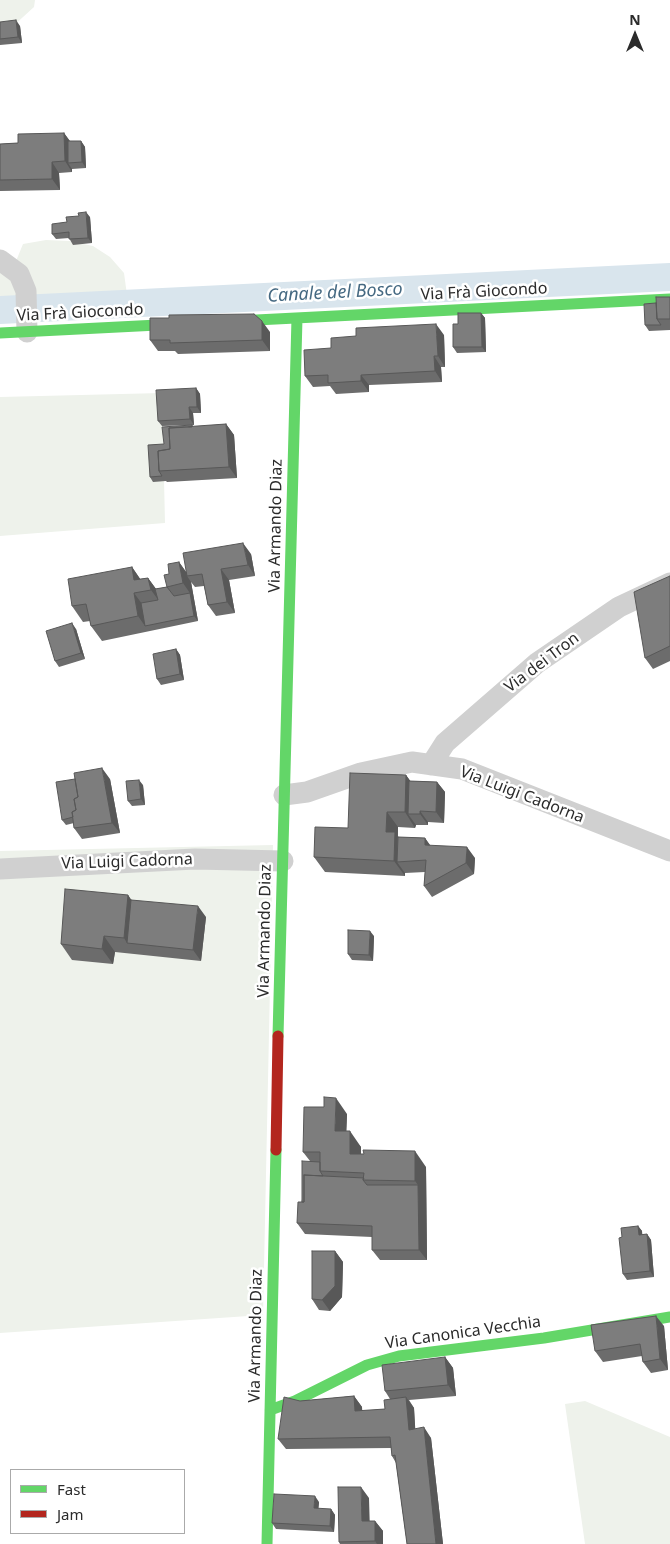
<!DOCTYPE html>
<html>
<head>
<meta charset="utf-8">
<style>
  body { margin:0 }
  #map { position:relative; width:670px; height:1544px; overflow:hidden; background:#fff; font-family:"Noto Sans",sans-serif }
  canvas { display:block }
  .legend { position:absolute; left:10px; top:1469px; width:175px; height:65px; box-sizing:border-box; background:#fff; border:1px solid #aaa; margin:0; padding:6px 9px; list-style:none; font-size:15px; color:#2b2b2b }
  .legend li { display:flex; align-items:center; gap:10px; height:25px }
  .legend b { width:25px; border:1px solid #aaa }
  .north { position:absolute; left:610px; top:10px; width:50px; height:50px; -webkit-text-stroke:4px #fff; paint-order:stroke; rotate:0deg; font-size:14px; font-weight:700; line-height:20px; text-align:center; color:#2b2b2b }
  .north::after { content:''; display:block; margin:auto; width:18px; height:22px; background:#2b2b2b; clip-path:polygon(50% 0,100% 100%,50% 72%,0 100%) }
</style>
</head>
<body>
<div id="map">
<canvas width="670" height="1544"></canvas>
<ul class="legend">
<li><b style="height:6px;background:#63d668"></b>Fast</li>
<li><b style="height:6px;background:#b3261e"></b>Jam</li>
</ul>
<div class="north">N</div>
</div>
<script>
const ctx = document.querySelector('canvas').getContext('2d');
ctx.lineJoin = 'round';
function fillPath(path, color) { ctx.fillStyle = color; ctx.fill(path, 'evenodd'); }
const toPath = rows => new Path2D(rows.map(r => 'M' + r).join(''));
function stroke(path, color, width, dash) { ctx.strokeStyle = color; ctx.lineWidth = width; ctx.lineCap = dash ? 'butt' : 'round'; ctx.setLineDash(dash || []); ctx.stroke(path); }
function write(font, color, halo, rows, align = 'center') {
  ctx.font = font + ' "Noto Sans",sans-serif'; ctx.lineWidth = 5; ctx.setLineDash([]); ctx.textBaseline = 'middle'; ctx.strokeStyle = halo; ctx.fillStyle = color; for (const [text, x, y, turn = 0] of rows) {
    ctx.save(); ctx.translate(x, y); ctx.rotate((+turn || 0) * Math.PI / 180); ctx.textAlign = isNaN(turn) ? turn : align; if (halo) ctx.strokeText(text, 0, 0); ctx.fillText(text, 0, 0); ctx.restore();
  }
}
const green = toPath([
  [0,0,35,0,34,7,0,38],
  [46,240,70,241,93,246,110,257,124,273,127,295,0,301,0,262,14,266,23,244],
  [162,393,165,523,0,536,0,397],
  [273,845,263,1315,0,1333,0,851],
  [585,1401,670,1437,670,1544,585,1544,565,1404]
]);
const canal = toPath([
  [0,310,670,277]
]);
const street = toPath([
  [0,260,19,274,26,291,27,332],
  [431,765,445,743,537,663,619,607,670,583],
  [284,795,307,792,361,773,412,762,462,769,670,851],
  [0,869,195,859,283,861]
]);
const fast = toPath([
  [0,333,670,299],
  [278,1036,297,318],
  [270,1410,295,1401,367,1365,399,1356,544,1338,670,1317],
  [267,1544,276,1150]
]);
const jam = toPath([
  [276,1150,278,1036]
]);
const wall = toPath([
  [0,22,20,26,22,43,0,45],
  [64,133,70,141,81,141,85,147,86,168,72,169,72,172,59,173,60,190,0,191,0,144,18,143],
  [90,217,92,243,73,245,69,238,56,239,52,234,67,222],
  [670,297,670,330,649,331,645,325,656,303],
  [481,313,485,318,486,352,457,353,453,347,458,324],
  [169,318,270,332,270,351,178,354,175,351,158,351,150,340],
  [444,335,445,367,441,367,442,382,369,385,369,392,336,394,330,386,313,387,305,376,331,348],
  [196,388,200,394,201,413,193,413,194,425,162,426,158,421],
  [226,424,234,435,237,478,167,482,166,481,153,482,150,477,164,444,192,425,193,427],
  [251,554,255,576,229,580,235,613,216,616,208,605,204,586,195,587,191,582,198,621,102,641,91,626,90,621,83,622,72,606,132,567,140,579,148,578,156,589,167,587,169,574,179,562,186,572],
  [670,576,670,661,653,669,645,658],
  [76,629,85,659,59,667,55,661],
  [176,649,180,655,184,680,161,685,157,679],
  [406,775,410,781,437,782,445,792,444,823,428,822,428,825,416,825,415,828,398,827,398,837,425,838,430,846,475,858,474,874,432,897,424,886,425,872,405,873,405,876,325,872,314,857,348,828],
  [110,779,120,833,82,839,74,828,74,823,66,825,62,820],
  [143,785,145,805,132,806,128,801],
  [128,895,131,900,206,917,201,961,115,952,113,964,72,960,61,944],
  [374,936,373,961,352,960,348,954],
  [347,1114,346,1131,361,1147,361,1154,426,1167,427,1260,380,1260,372,1250,372,1237,305,1234,297,1223,310,1161,303,1152],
  [638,1226,642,1231,642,1235,647,1234,651,1240,654,1277,627,1280,623,1274,622,1237],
  [335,1251,343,1262,342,1297,330,1311,319,1310,312,1299],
  [664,1326,668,1370,651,1373,643,1362,642,1356,603,1362,595,1351],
  [445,1357,453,1368,456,1396,409,1400,414,1408,415,1429,431,1438,443,1544,407,1544,396,1463,392,1456,391,1448,286,1449,278,1439,300,1401,354,1396,362,1407,362,1411,385,1409,390,1399,385,1391],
  [369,1498,369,1521,375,1521,383,1531,383,1544,340,1544,339,1542],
  [319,1502,318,1509,331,1509,335,1515,334,1532,276,1529,272,1523]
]);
const shadedWall = toPath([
  [16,20,20,26,22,43,18,37],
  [64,133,71,143,68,163,72,169,72,172,65,161],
  [81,141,85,147,86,168,82,162],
  [52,162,59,173,60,190,52,179],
  [86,212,90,217,92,243,88,238],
  [481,313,485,318,486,352,482,347],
  [262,321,270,332,270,351,262,340],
  [436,324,444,335,445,367,438,356],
  [434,356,441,367,442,382,435,371],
  [361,375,369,385,369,392,361,381],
  [196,388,200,394,201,413,197,407],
  [189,407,193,413,194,425,190,419],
  [226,424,234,435,237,478,229,467],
  [243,543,251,554,255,576,248,565],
  [179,562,189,576,187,576,191,582,194,599,183,583],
  [132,567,143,583,134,580],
  [221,569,229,580,235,613,227,602],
  [148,578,159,593,162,605,151,590],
  [134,593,145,608,145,626,138,616],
  [190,593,194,599,198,621,194,616],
  [72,623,76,629,85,659,81,653],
  [176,649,180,655,184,680,180,674],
  [102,768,110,779,120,833,112,823],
  [406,775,417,790,408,814,416,825,415,828,405,812],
  [139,780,143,785,145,805,141,799],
  [437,782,445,792,444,823,436,812],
  [420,811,428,822,428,825,420,814],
  [387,812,398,827,397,862,405,873,405,876,394,861,386,832],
  [425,838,433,849,425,845],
  [467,847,475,858,474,874,466,863],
  [128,895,139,911,127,943,124,938],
  [198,906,206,917,201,961,193,950],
  [370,931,374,936,373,961,369,955],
  [104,936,115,952,113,964,102,949],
  [336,1098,347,1114,346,1146,335,1131],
  [350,1131,361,1147,361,1169,350,1154],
  [415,1151,426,1167,427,1260,419,1250,418,1185,415,1181],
  [638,1226,642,1231,643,1241,639,1235],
  [647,1234,651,1240,654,1277,650,1271],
  [335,1251,343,1262,342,1297,330,1311,322,1300],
  [656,1316,664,1326,668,1370,660,1359],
  [445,1357,453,1368,456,1396,448,1385],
  [354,1396,362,1407,363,1422,355,1411],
  [406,1397,414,1408,416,1441,409,1430],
  [424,1427,431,1438,443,1544,436,1544],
  [361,1487,369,1498,370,1532,362,1521],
  [315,1496,319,1502,318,1514,314,1508],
  [331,1509,335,1515,334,1532,330,1526],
  [375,1521,383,1531,383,1544,377,1544,375,1541]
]);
const building = toPath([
  [16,20,18,37,0,39,0,22,16,20],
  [64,133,65,161,52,162,52,179,0,180,0,144,18,143,18,134,64,133],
  [68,141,81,141,82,162,68,163,68,141],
  [86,212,88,238,69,239,69,232,52,234,52,224,67,222,66,217,79,216,78,213,86,212],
  [656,297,670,297,670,319,657,319,656,297],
  [656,303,657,319,661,325,645,325,644,304,656,303],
  [458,313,481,313,482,347,453,347,453,324,458,324,458,313],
  [254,314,262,321,262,340,170,343,170,340,150,340,150,318,169,318,169,315,254,314],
  [436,324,438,356,434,356,435,371,361,375,361,381,328,383,328,375,305,376,304,350,331,348,331,338,356,336,356,328,436,324],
  [196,388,197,407,189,407,190,419,158,421,156,390,196,388],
  [226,424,229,467,159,471,158,451,170,449,169,428,226,424],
  [192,425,192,427,169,428,170,449,158,451,159,471,162,476,150,477,148,445,164,444,162,427,192,425],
  [243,543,248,565,221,569,227,602,208,605,202,574,187,576,183,553,243,543],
  [179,562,183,583,167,587,164,575,169,574,168,564,179,562],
  [132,567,134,580,148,578,151,590,134,593,138,616,91,626,86,604,72,606,68,579,132,567],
  [670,576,670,646,645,658,634,592,670,576],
  [167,587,174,596,190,593,194,616,145,626,141,603,158,600,155,589,167,587],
  [72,623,81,653,55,661,46,631,72,623],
  [176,649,180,674,157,679,153,654,176,649],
  [102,768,112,823,74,828,72,812,76,810,74,799,78,797,74,773,102,768],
  [350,773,406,775,405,812,387,812,386,832,395,832,394,861,314,857,315,827,348,828,350,773],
  [75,779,78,797,74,799,76,810,72,812,73,817,62,820,56,782,75,779],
  [139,780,141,799,128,801,126,781,139,780],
  [409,781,437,782,436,812,420,811,420,814,408,814,409,781],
  [398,837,425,838,425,845,467,847,466,863,424,886,426,860,397,862,398,837],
  [65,889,128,895,124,938,104,936,102,949,61,944,65,889],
  [131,900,198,906,193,950,127,943,131,900],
  [348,930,370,931,369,955,348,954,348,930],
  [324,1097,336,1098,335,1131,350,1131,350,1154,364,1154,363,1150,415,1151,415,1181,363,1180,364,1173,320,1171,320,1152,303,1152,304,1107,324,1107,324,1097],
  [302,1161,320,1162,320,1171,323,1176,304,1175,304,1202,302,1202,302,1161],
  [304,1175,364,1178,363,1180,367,1185,418,1185,419,1250,372,1250,372,1226,297,1223,298,1202,304,1202,304,1175],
  [638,1226,639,1235,647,1234,650,1271,623,1274,619,1238,622,1237,621,1228,638,1226],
  [312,1251,335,1251,335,1286,322,1300,312,1299,312,1251],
  [656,1316,660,1359,643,1362,640,1344,595,1351,591,1325,656,1316],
  [445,1357,448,1385,385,1391,382,1365,445,1357],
  [354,1396,355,1411,385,1409,384,1400,406,1397,409,1430,424,1427,436,1544,407,1544,395,1455,392,1456,390,1437,278,1439,284,1397,300,1401,354,1396],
  [338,1487,361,1487,362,1521,375,1521,375,1541,339,1542,338,1487],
  [274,1494,315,1496,314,1508,331,1509,330,1526,272,1523,274,1494]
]);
const streetNames = [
  ["Via Frà Giocondo",484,292,-3],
  ["Via Frà Giocondo",80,313,-3],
  ["Via Armando Diaz",276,526,-89],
  ["Via dei Tron",542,663,-37],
  ["Via Luigi Cadorna",522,795,21],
  ["Via Luigi Cadorna",127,862,-2],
  ["Via Armando Diaz",265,931,-89],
  ["Via Canonica Vecchia",463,1333,-8],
  ["Via Armando Diaz",256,1336,-89]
];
const waterNames = [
  ["Canale del Bosco",335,293,-3]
];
fillPath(green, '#eef2eb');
stroke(canal, '#d9e5ed', 28);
stroke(street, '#d0d0d0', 21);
stroke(fast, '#63d668', 11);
stroke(jam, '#b3261e', 11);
fillPath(wall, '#6c6c6c');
fillPath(shadedWall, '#585858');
fillPath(building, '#7d7d7d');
stroke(building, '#585858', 1);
write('16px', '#2b2b2b', '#fff', streetNames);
write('italic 18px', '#456982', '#fff', waterNames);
</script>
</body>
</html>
